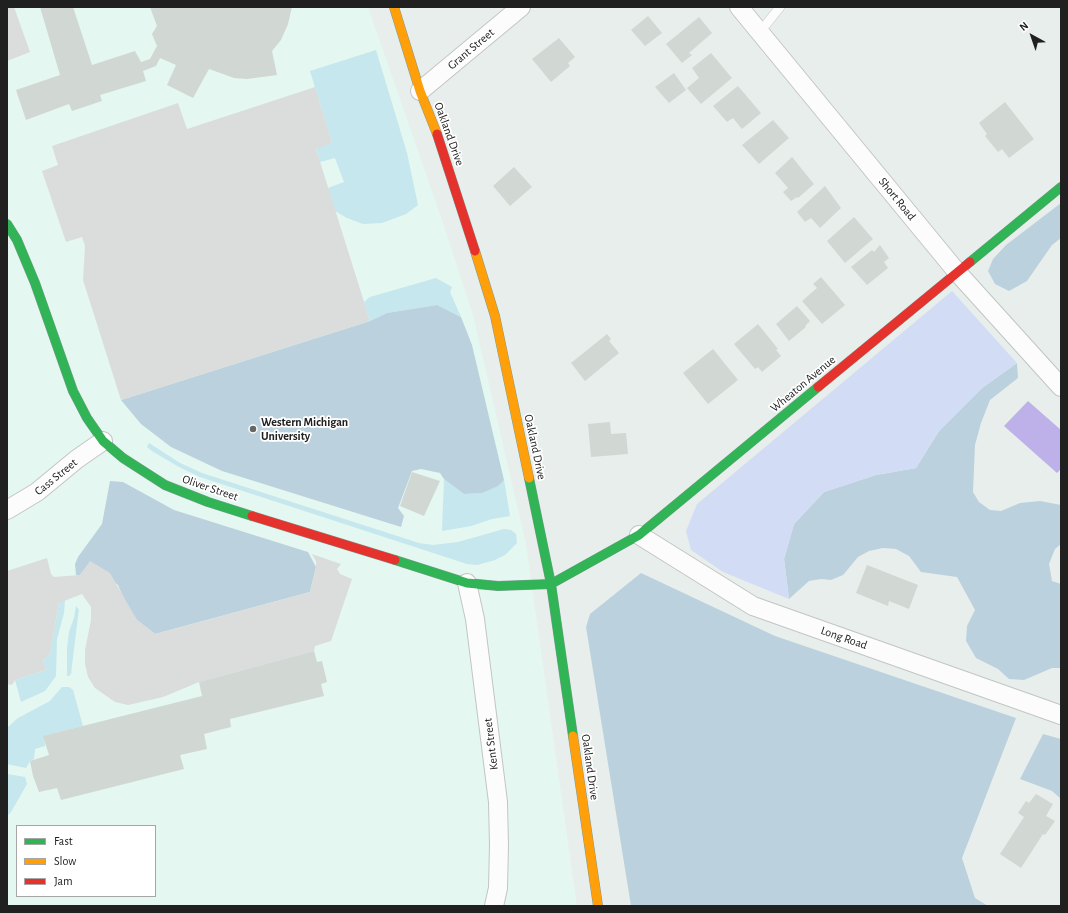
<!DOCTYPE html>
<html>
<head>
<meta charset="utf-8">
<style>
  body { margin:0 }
  #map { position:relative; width:1068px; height:913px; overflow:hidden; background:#e8eeeb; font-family:"Alegreya Sans",sans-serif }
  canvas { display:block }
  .frame { position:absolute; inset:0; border:8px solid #202020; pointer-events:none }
  .legend { position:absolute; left:16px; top:825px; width:140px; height:72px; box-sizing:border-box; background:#fff; border:1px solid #a6a6a6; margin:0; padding:5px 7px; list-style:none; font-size:12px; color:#202020 }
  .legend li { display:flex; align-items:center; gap:8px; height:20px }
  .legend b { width:20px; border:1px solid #a6a6a6 }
  .north { position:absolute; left:1012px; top:16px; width:40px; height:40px; -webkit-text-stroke:3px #fff; paint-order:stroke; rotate:320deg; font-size:11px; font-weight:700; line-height:16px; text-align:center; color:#202020 }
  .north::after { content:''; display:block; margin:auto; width:14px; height:18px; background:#202020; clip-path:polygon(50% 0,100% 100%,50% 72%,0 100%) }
</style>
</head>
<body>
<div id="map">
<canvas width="1068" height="913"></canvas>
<div class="frame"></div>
<ul class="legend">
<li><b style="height:5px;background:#30b455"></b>Fast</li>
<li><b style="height:5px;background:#ff9f0a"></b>Slow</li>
<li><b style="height:5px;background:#e5322d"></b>Jam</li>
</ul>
<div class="north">N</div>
</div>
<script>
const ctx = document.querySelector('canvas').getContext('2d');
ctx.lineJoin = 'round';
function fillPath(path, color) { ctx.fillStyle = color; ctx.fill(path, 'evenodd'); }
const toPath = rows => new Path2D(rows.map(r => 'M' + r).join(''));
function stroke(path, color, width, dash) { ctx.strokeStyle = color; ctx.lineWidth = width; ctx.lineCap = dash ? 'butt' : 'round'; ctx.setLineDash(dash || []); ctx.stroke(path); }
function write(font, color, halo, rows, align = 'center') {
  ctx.font = font + ' "Alegreya Sans",sans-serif'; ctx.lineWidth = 3.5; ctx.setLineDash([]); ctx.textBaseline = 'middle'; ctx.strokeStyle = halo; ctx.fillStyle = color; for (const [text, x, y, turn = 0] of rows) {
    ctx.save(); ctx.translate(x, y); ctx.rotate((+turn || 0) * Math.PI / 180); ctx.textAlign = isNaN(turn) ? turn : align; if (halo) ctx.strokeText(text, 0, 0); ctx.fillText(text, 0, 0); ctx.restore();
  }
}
const education = toPath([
  [7,7,368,7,442,220,473,315,526,544,577,906,7,906],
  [17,826,155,826,155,896,17,896]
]);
const grass = toPath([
  [376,50,407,153,418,205,406,214,382,223,363,224,347,218,335,211,328,188,344,182,335,158,320,162,316,148,332,143,310,71],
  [436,278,452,287,450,292,461,317,437,305,387,313,370,321,364,302,370,297],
  [149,443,180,463,202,473,419,543,433,545,458,542,504,529,511,530,516,534,517,543,505,555,495,560,477,565,467,564,200,477,179,467,152,451,147,447],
  [444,479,464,494,482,493,504,480,510,516,492,519,471,526,442,531],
  [65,599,64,613,57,639,56,676,45,691,21,702,15,680,46,670,43,660,49,655,51,648,59,603],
  [76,606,79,610,78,616,71,674,69,676,67,676,67,648,69,632,74,618],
  [62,687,69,687,73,690,83,726,44,736,45,746,35,749,34,759,30,761,26,768,7,764,7,728,18,718,50,701],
  [7,774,25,777,27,784,11,812,7,816]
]);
const forest = toPath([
  [1061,203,1061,238,1052,245,1027,281,1009,291,995,284,988,271,993,259,1006,245],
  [437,305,461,317,472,345,504,480,498,486,482,493,464,494,444,479,440,473,421,469,412,471,398,508,404,516,401,527,222,471,171,447,141,424,121,400,370,321,387,313],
  [1017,363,1018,378,990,400,981,423,975,445,973,492,979,502,990,510,1001,511,1020,503,1040,501,1061,505,1061,544,1055,549,1049,564,1052,581,1061,584,1061,668,1052,668,1024,680,1009,679,998,669,976,658,966,641,967,626,975,610,957,577,921,572,909,556,896,549,883,548,869,551,858,557,843,575,831,580,821,579,809,581,789,599,784,559,794,524,824,492,876,475,916,468,939,431,982,388],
  [110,481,123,482,174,510,308,552,316,567,310,592,155,634,137,620,127,606,118,585,90,562,80,575,76,575,75,564,78,557,102,524],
  [641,573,775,636,1016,718,962,858,975,898,988,906,631,906,586,627,590,614],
  [1043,734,1061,739,1061,799,1052,791,1020,779]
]);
const park = toPath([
  [952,291,1017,363,982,388,939,431,916,468,876,475,824,492,794,524,784,559,789,599,723,572,691,550,686,531,697,504]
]);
const pitch = toPath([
  [1028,401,1061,430,1061,469,1057,473,1004,426]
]);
const parking = toPath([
  [7,7,14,7,30,52,7,61],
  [315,87,332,143,316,149,370,321,121,400,83,280,85,246,82,237,66,242,42,171,58,165,52,146,178,103,187,129],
  [312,554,341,564,337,569,340,574,352,579,331,641,315,646,314,651,199,682,163,697,128,705,115,702,95,688,88,677,85,664,85,650,91,620,91,607,82,594,59,603,51,648,49,655,43,660,46,670,15,680,12,685,7,684,7,571,47,558,51,574,54,577,80,575,90,561,110,573,137,620,155,634,310,592,316,567,316,561]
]);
const building = toPath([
  [40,7,73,7,92,65,135,51,141,62,150,59,157,46,152,34,157,26,150,7,292,7,288,24,281,40,272,51,277,75,247,79,234,78,209,69,193,98,167,85,176,65,160,58,156,66,143,71,146,81,100,95,102,101,72,111,69,104,26,120,16,90,60,75],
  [648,16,662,33,645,46,631,30],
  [699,17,712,33,689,53,692,55,682,63,666,44],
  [559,38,575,57,568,63,570,66,551,82,532,59],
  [711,53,732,78,701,104,687,88,699,78,692,68],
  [674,73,686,90,669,103,655,87],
  [738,86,761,113,742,129,733,118,727,122,713,106],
  [1005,102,1034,139,1009,158,1002,149,998,152,985,136,987,134,979,123],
  [773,120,789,138,759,164,742,145],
  [792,157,814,184,798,198,797,197,791,201,783,192,788,188,775,173],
  [514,167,532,187,510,206,493,186],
  [825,186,841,208,820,228,811,218,805,222,797,212],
  [854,217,873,239,845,263,827,241],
  [880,245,889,258,884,262,888,268,867,285,851,267,872,250,874,252],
  [821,277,845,305,822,324,802,301,817,288,813,284],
  [797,306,810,321,805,326,806,327,789,341,776,324],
  [758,324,778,349,776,350,781,356,762,372,758,367,755,369,734,344],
  [607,334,611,339,609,341,619,353,585,381,571,363],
  [713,349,738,380,708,404,683,373],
  [610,422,611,434,626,433,628,454,591,457,588,424],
  [412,472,440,481,424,516,400,506],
  [867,565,918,585,909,609,889,601,888,606,856,593],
  [314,651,317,662,322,661,327,682,321,684,324,696,230,719,231,727,204,734,207,749,180,755,184,769,61,800,57,788,39,792,33,776,30,761,49,755,43,736,202,696,199,682],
  [1036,794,1053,804,1046,816,1055,821,1045,835,1043,834,1021,868,1000,854,1024,817,1018,813,1026,801,1029,803]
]);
const lane = toPath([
  [760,32,780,7]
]);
const street = toPath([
  [739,7,957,272,1061,387],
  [420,91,521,7],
  [7,510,37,492,77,459,103,441],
  [639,535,753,606,1061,715],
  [467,583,475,619,498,802,499,845,498,888,494,906]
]);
const fast = toPath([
  [7,224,17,240,35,283,73,391,87,418,103,441,123,458,165,485,208,502,252,516],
  [970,262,1061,187],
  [529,478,551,584,573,736],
  [395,560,467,583,498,586,551,584,639,535,818,387]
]);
const slow = toPath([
  [394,7,420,91,437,134],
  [475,251,495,316,529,478],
  [573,736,598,906]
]);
const jam = toPath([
  [437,134,475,251],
  [818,387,970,262],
  [252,516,395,560]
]);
const markers = [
  [253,429,4,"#666867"]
];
const streetNames = [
  ["Grant Street",471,49,-40],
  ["Oakland Drive",449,134,70],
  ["Short Road",897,199,51],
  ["Wheaton Avenue",803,384,-40],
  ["Oakland Drive",535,447,78],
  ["Cass Street",56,477,-39],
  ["Oliver Street",210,488,19],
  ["Long Road",844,638,19],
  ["Kent Street",491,744,-97],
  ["Oakland Drive",590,767,82]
];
const poiNames = [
  ["Western Michigan",261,422],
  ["University",261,436]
];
fillPath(education, '#e4f7f0');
fillPath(grass, '#c5e7ed');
fillPath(forest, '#bbd2de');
fillPath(park, '#d2ddf5');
fillPath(pitch, '#beb0e8');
fillPath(parking, '#dadddc');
fillPath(building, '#d1d7d3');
stroke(lane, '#c3c5c4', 10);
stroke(street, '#c3c5c4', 20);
stroke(fast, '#7f9a94', 10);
stroke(slow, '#7f9a94', 10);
stroke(jam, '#7f9a94', 10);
stroke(lane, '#fcfcfc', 9);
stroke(street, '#fcfcfc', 18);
stroke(fast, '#30b455', 9);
stroke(slow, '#ff9f0a', 9);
stroke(jam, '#e5322d', 9);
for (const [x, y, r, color] of markers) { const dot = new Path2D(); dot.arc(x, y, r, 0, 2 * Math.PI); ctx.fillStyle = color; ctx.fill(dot); stroke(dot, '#fff', 1.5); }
write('12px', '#202020', '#fff', streetNames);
write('bold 12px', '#202020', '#fff', poiNames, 'left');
</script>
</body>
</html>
